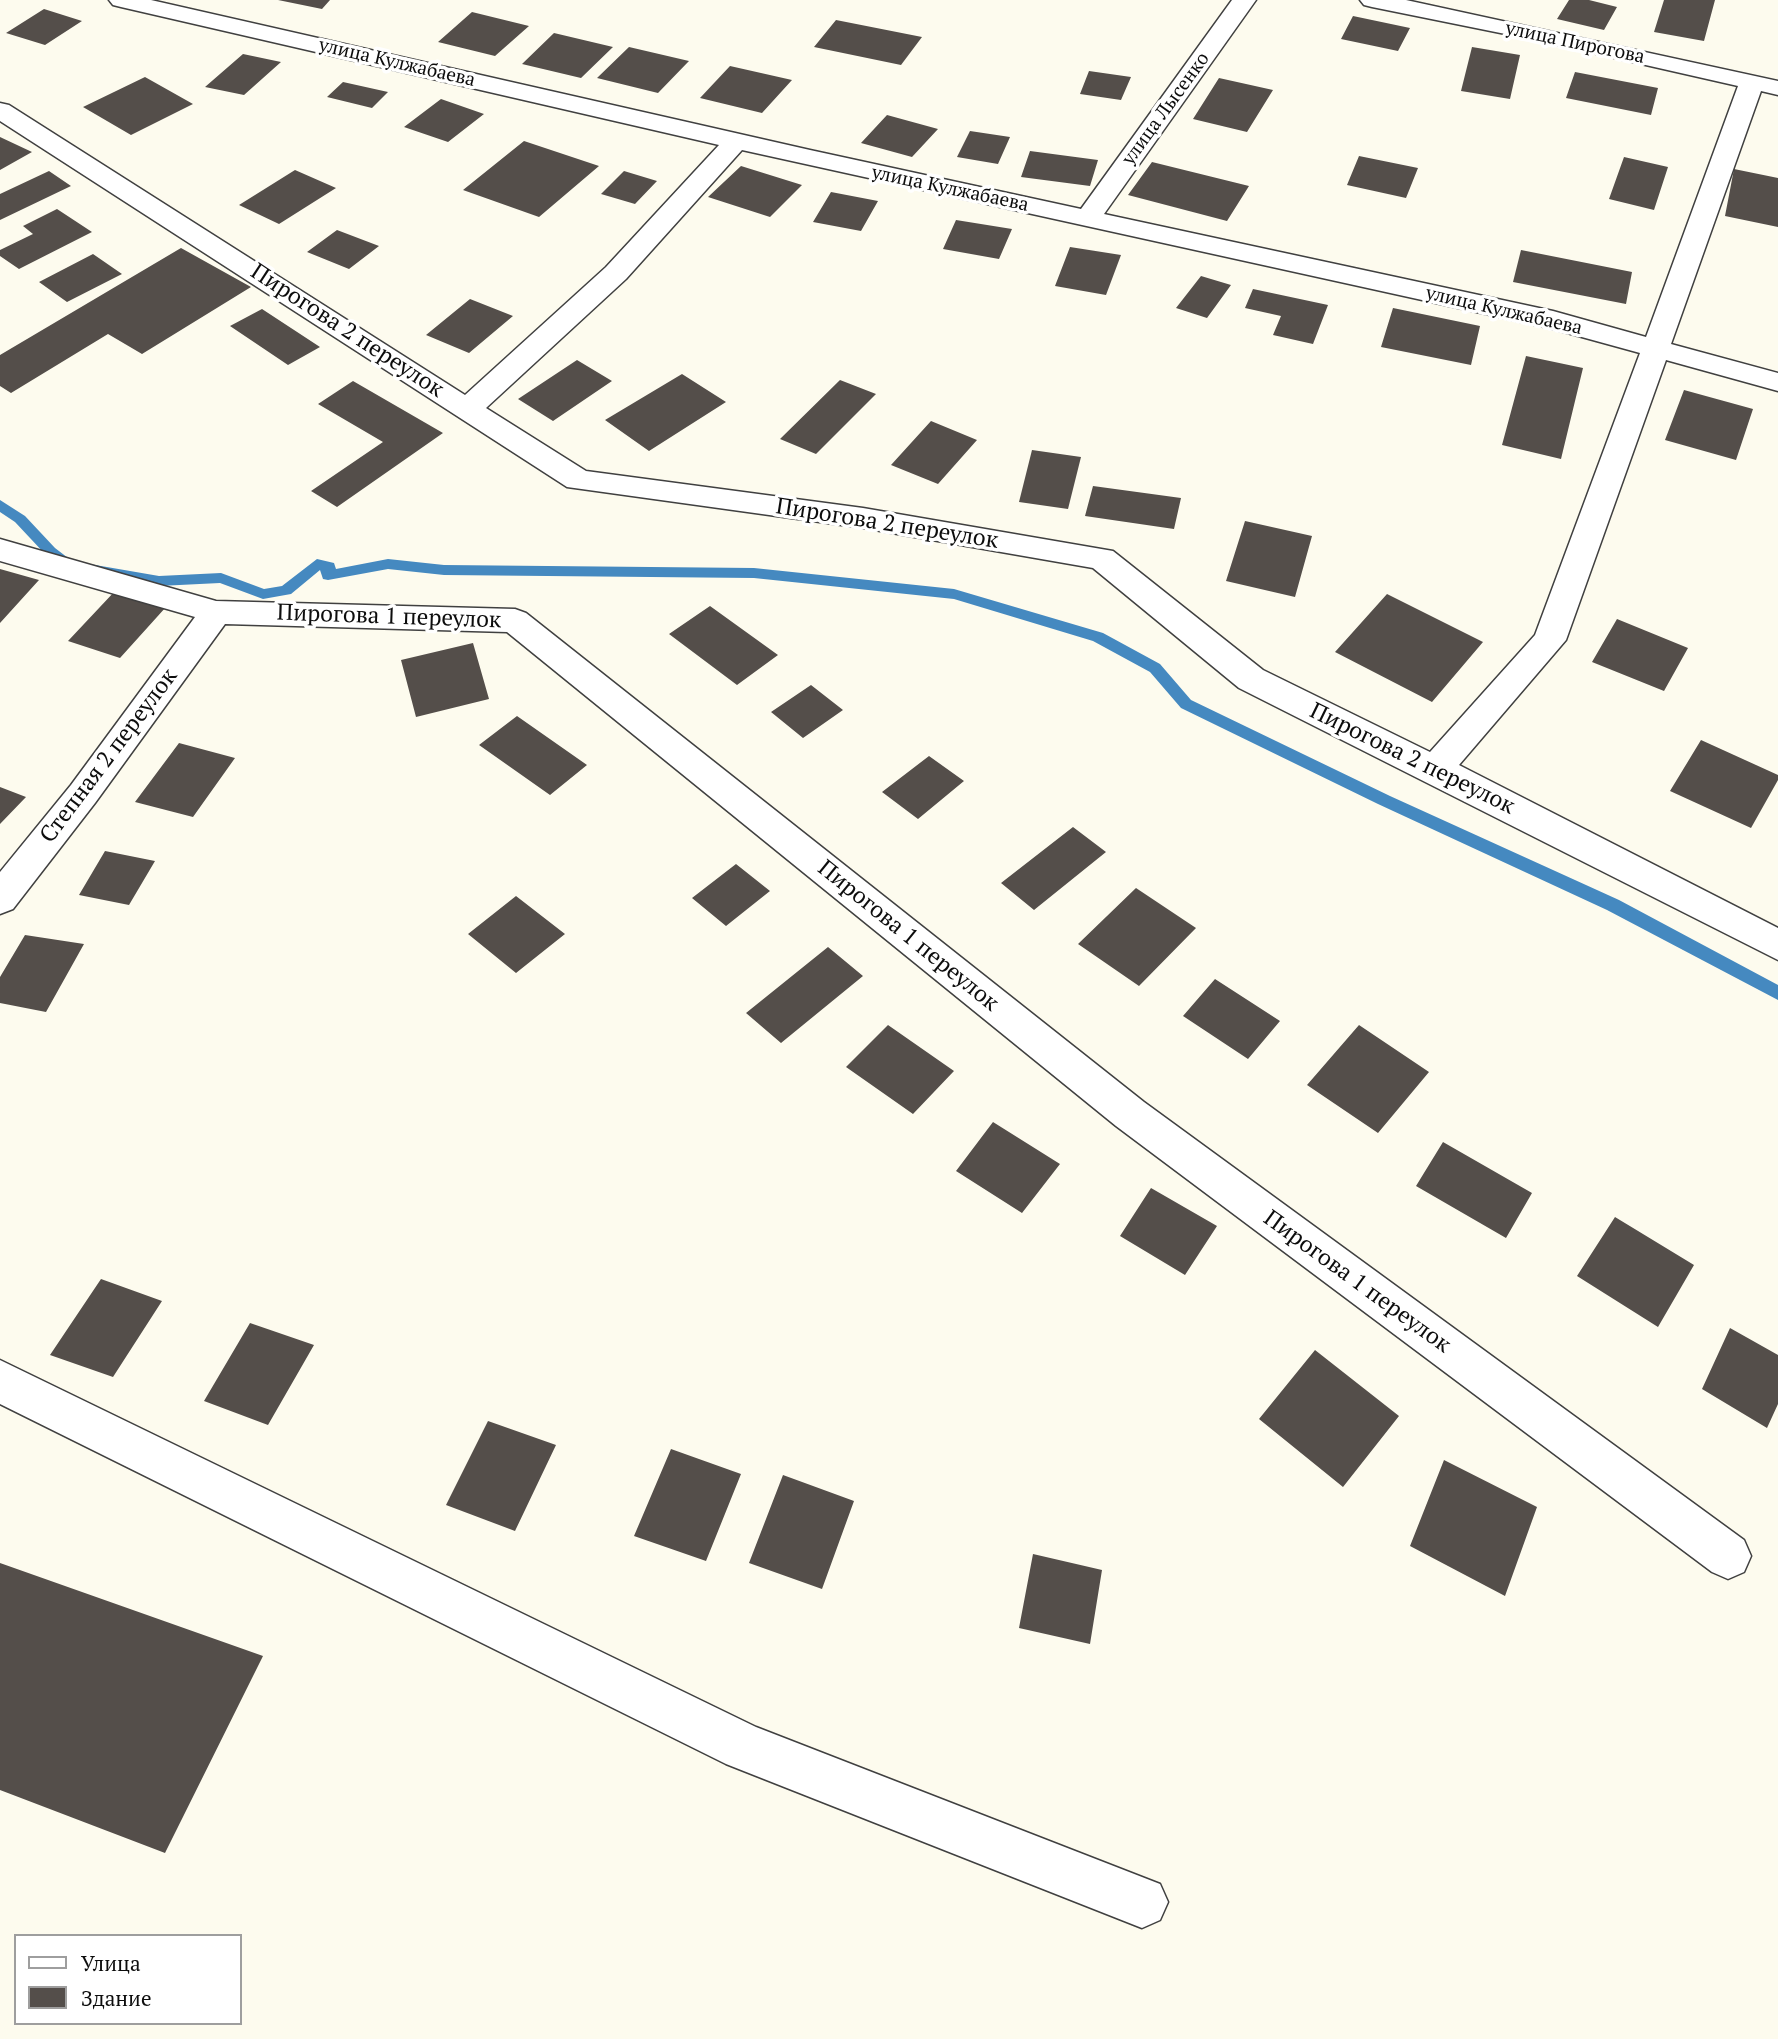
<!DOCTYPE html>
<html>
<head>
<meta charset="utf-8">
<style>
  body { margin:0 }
  #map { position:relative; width:1778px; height:2039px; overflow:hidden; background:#fdfbee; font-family:"PT Serif",serif }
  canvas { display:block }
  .legend { position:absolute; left:14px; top:1934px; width:228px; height:91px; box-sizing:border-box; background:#fff; border:2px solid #9e9e9e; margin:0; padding:9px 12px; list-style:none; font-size:21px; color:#0d0d0d }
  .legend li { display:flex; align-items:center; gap:14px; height:35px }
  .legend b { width:35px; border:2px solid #9e9e9e }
</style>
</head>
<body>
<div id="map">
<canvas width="1778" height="2039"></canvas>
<ul class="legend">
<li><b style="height:9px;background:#fff"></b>Улица</li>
<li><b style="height:19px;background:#544e4a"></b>Здание</li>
</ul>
</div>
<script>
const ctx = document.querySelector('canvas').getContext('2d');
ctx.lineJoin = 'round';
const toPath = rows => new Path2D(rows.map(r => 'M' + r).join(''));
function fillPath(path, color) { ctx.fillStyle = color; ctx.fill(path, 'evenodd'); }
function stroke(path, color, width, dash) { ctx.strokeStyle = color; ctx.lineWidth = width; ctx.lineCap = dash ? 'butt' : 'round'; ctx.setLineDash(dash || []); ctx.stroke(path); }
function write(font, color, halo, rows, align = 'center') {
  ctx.font = font + ' "PT Serif",serif'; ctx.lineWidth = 7; ctx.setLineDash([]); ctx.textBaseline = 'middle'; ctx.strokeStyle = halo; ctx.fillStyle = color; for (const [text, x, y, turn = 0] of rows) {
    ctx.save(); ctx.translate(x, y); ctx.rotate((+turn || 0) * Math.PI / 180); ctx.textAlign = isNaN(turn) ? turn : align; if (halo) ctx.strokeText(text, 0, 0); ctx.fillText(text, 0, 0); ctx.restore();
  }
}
const stream = toPath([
  [0,500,25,516,55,548,72,561,159,576,221,573,264,589,282,586,317,559,334,563,336,569,388,559,444,565,754,568,954,589,1103,633,1160,664,1191,700,1390,796,1619,900,1778,985,1778,1000,1607,910,1378,804,1181,708,1150,672,1093,641,954,599,754,578,444,575,388,569,328,580,323,579,320,570,291,594,263,599,220,583,159,586,63,569,45,554,15,522,0,512,0,500]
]);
const building = toPath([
  [278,0,330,0,322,9],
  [1569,0,1589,0,1617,7,1604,30,1557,19],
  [1664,0,1715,0,1704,41,1654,32],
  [44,9,82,21,45,45,6,33],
  [472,12,529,26,495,56,438,42],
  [1353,16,1410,28,1398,51,1341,39],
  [836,20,922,37,901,65,814,47],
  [554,33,613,47,581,78,522,64],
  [629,47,689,61,658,93,597,78],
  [1472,47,1520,55,1510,99,1461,91],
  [243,54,281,62,244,95,205,87],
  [730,66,792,80,762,113,700,98],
  [1089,71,1131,77,1121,100,1080,94],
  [1575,72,1658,88,1651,115,1566,98],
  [145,77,193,104,131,135,83,107],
  [1219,78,1273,90,1247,132,1193,119],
  [343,82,388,92,372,108,327,97],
  [441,99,484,114,448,142,404,127],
  [887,115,938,129,912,157,861,143],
  [970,131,1010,137,998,164,957,157],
  [0,137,32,152,0,170],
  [524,141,599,166,539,217,463,190],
  [1030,151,1098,160,1090,186,1021,177],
  [1359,156,1418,168,1406,198,1347,185],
  [1624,157,1668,167,1654,210,1609,199],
  [1152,162,1249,186,1227,221,1128,195],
  [741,166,802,185,770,217,708,197],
  [1734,169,1778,178,1778,227,1725,216],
  [295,170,336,188,279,224,239,205],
  [49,171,71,186,0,220,0,194],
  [624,171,657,181,635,204,601,194],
  [831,192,878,201,861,231,813,222],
  [57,209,92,232,19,269,0,256,0,250,33,234,23,226],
  [956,220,1012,229,999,259,943,249],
  [337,230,379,246,349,269,307,252],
  [1070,247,1121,255,1106,295,1055,286],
  [181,248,251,287,142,354,108,334,11,393,0,386,0,355],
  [1521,250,1632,272,1626,304,1513,282],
  [93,254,122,274,67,302,39,282],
  [1201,276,1231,285,1207,318,1176,308],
  [1253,289,1328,305,1313,344,1273,335,1281,316,1245,308],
  [470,299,513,316,469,353,426,335],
  [1393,308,1480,326,1471,365,1381,347],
  [262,309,320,347,288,365,230,326],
  [1526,356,1583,368,1561,459,1502,445],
  [577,360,612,381,553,421,518,399],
  [682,374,726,402,649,451,605,420],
  [840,380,876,394,816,454,780,439],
  [353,381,443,433,337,507,311,491,383,442,318,404],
  [1684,390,1753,409,1736,460,1665,440],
  [931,421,977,440,938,484,891,465],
  [1032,450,1081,457,1068,509,1019,502],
  [1093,486,1181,498,1174,529,1085,516],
  [1245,521,1312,536,1295,597,1226,581],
  [0,569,39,580,0,623],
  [115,591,166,607,120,658,68,641],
  [1387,594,1483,642,1432,702,1335,652],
  [710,606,778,655,737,685,669,634],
  [1617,619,1688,648,1664,691,1592,662],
  [473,643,489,699,416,717,401,660],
  [811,685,843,710,803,738,771,712],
  [517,716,587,765,550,795,479,745],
  [1701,740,1778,775,1778,780,1751,828,1670,791],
  [179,743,235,758,193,817,135,802],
  [929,756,964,781,918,819,882,792],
  [0,787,26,797,0,824],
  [1073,827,1106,852,1034,910,1001,883],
  [105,851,155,861,129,905,79,895],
  [736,864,770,891,726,926,692,898],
  [1136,888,1196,928,1139,986,1078,944],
  [516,896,565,934,516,973,468,934],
  [25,935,84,944,46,1012,0,1003,0,977],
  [828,947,863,976,781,1043,746,1013],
  [1215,979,1280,1021,1248,1059,1183,1016],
  [888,1025,954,1071,913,1114,846,1067],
  [1359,1025,1429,1072,1378,1133,1307,1085],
  [993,1122,1060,1164,1022,1213,956,1171],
  [1443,1142,1532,1193,1506,1238,1416,1186],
  [1151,1188,1217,1226,1185,1275,1120,1236],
  [1615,1217,1694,1265,1658,1327,1577,1276],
  [101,1279,162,1301,113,1377,50,1355],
  [250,1323,314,1345,268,1425,204,1401],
  [1730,1328,1778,1355,1778,1404,1767,1428,1702,1389],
  [1315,1350,1399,1416,1343,1487,1259,1419],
  [488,1421,556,1445,515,1531,446,1505],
  [671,1449,741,1474,706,1561,634,1536],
  [1444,1460,1537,1507,1505,1596,1410,1546],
  [783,1475,854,1501,822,1589,749,1563],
  [1033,1554,1102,1570,1090,1644,1019,1628],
  [0,1563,263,1656,165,1853,0,1790]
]);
const minor = toPath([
  [109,0,151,0,810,150,1081,209,1232,0,1256,0,1104,214,1553,311,1646,337,1738,86,1540,41,1372,7,1364,5,1360,0,1406,0,1778,81,1778,95,1761,91,1671,344,1778,373,1778,391,1666,360,1566,640,1459,765,1778,928,1778,960,1239,688,1093,568,863,528,567,487,0,121,0,103,9,105,465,395,606,267,719,145,121,7,113,5,109,0],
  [742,150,1549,328,1640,353,1535,635,1430,752,1263,670,1113,551,863,508,586,471,486,408,626,279,742,150],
  [0,539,216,601,515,609,526,613,1144,1102,1744,1540,1751,1556,1744,1572,1728,1579,1712,1572,1116,1126,507,632,225,624,95,803,13,909,0,914,0,872,71,785,195,617,0,561,0,539],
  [0,1360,756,1727,1160,1884,1168,1902,1160,1920,1142,1928,726,1764,0,1404,0,1360]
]);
const farStreetnames = [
  ["улица Пирогова",1575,43,12],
  ["улица Кулжабаева",397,63,13],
  ["улица Лысенко",1166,109,-54],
  ["улица Кулжабаева",950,189,12],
  ["улица Кулжабаева",1504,311,13]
];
const streetNames = [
  ["Пирогова 2 переулок",347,331,33],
  ["Пирогова 2 переулок",887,524,9],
  ["Пирогова 1 переулок",389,617,2],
  ["Степная 2 переулок",109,756,-53],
  ["Пирогова 2 переулок",1412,759,26],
  ["Пирогова 1 переулок",908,936,39],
  ["Пирогова 1 переулок",1357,1282,36]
];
fillPath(stream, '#4589c0');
fillPath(building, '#544e4a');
stroke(minor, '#404040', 3);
fillPath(minor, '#fff');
write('19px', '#0d0d0d', '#fff', farStreetnames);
write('23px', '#0d0d0d', '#fff', streetNames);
</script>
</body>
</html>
